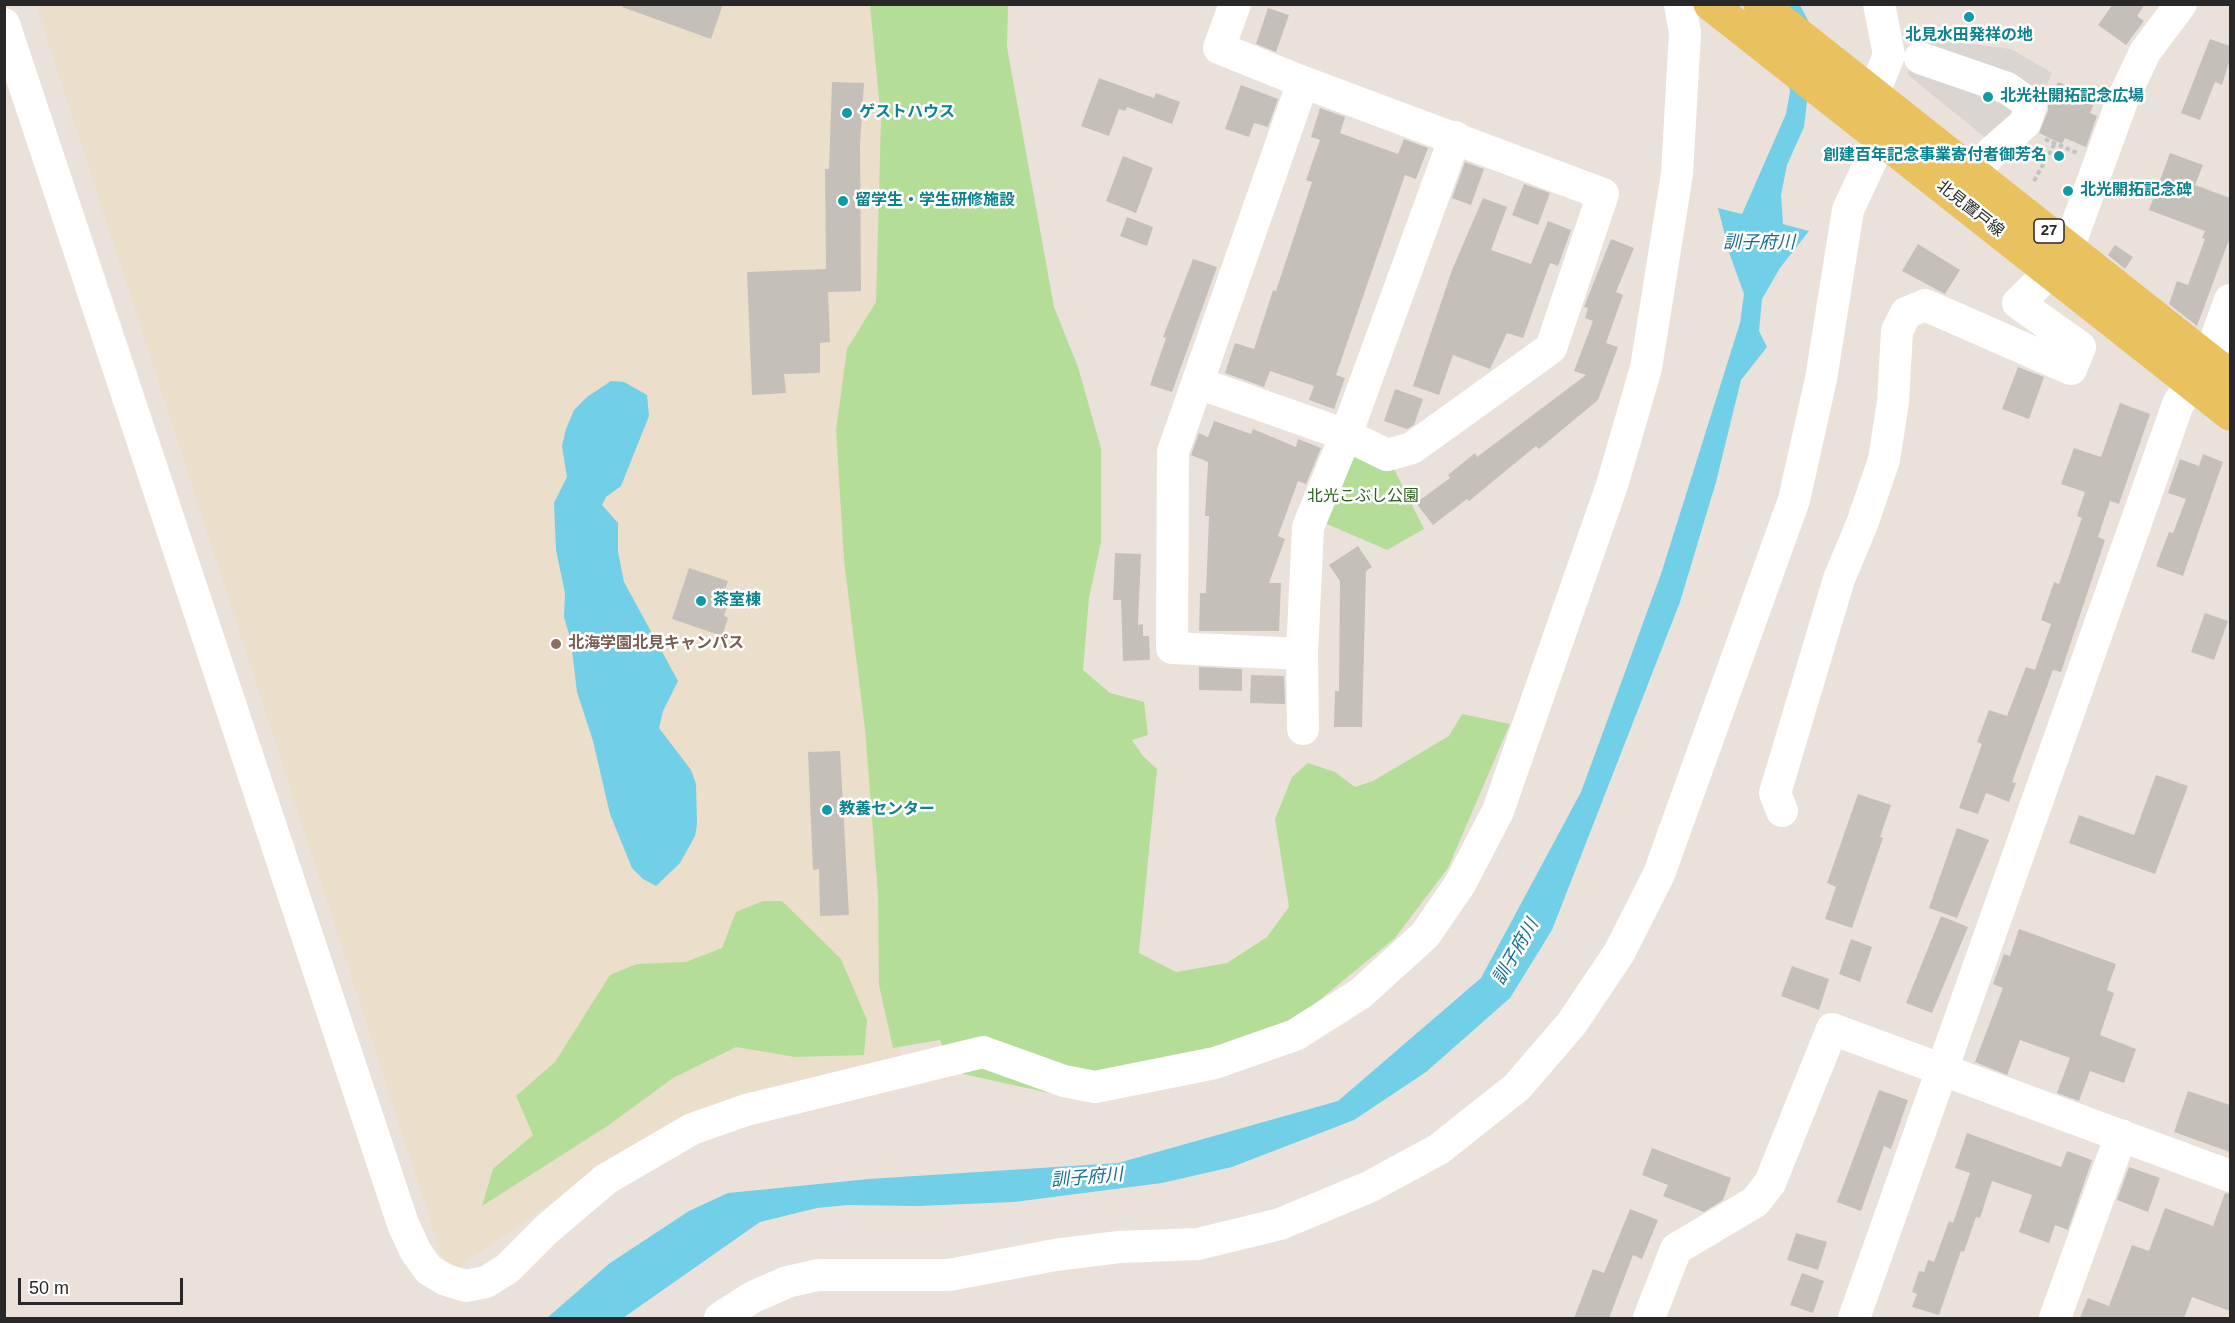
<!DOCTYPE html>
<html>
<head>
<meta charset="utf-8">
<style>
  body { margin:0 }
  #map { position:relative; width:2235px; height:1323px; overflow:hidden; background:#eae2da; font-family:Helvetica,sans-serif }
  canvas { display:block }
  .frame { position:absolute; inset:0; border:6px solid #282828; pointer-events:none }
  .scale { position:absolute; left:18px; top:1278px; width:165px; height:27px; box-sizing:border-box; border:3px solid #282828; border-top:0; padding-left:8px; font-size:18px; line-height:21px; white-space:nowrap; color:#282828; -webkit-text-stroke:4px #fff; paint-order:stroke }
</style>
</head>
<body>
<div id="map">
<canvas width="2235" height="1323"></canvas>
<div class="frame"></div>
<div class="scale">50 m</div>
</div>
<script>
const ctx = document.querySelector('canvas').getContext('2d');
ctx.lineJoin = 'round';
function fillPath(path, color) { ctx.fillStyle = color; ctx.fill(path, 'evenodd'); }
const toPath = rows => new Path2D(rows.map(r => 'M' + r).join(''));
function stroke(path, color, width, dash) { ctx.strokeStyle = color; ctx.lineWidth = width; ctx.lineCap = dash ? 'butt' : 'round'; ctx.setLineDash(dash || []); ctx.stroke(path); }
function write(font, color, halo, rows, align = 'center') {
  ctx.font = font + ' Helvetica,"Noto Sans JP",sans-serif'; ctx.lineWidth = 5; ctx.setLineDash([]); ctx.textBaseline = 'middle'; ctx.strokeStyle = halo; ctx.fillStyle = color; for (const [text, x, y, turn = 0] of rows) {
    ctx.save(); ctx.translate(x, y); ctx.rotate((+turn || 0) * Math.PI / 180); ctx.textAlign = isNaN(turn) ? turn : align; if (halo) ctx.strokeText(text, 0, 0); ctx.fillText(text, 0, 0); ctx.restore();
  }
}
const education = toPath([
  [36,5,892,5,888,898,901,1059,615,1159,448,1275]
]);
const green = toPath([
  [870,5,1008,5,1007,47,1054,307,1078,367,1101,448,1101,542,1089,598,1083,670,1110,693,1144,702,1148,735,1132,740,1143,756,1157,769,1139,953,1176,972,1227,963,1267,937,1289,907,1275,819,1292,777,1308,763,1335,772,1355,787,1373,781,1449,736,1462,714,1510,724,1448,868,1395,938,1244,1062,1072,1098,954,1072,940,1040,893,1048,879,985,878,895,865,729,844,560,836,430,847,349,876,302,881,120],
  [1346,435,1387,455,1424,529,1387,550,1327,524,1308,527],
  [763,901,782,901,841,959,867,1020,864,1055,795,1057,736,1047,673,1078,609,1125,482,1206,493,1169,533,1135,516,1096,555,1062,610,975,637,964,686,962,722,948,736,912]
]);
const plaza = toPath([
  [1948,41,2011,49,2052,73,2030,123,1988,140,1908,75,1908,56,1918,44]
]);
const water = toPath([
  [1758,5,1800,5,1815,34,1804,127,1787,165,1781,195,1783,224,1809,231,1780,268,1762,299,1759,331,1767,347,1741,380,1716,482,1680,602,1552,930,1510,998,1426,1072,1354,1120,1232,1167,1162,1183,1014,1202,918,1206,848,1205,817,1208,760,1222,623,1318,547,1318,610,1263,689,1211,728,1193,869,1179,1118,1163,1338,1101,1481,978,1581,792,1661,574,1740,323,1744,294,1730,255,1718,208,1742,214,1786,114,1790,92,1786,67],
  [611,381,624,382,647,395,649,416,621,486,606,497,602,505,618,523,618,552,624,582,678,681,663,711,659,728,691,770,696,784,697,824,695,836,680,863,656,886,643,879,632,868,610,814,593,741,577,692,571,641,564,617,565,593,556,550,554,503,567,477,562,446,566,429,574,410,587,397]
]);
const building = toPath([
  [623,4,723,4,711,39,622,7],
  [2113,4,2145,4,2137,16,2144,21,2126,45,2098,25],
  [1268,8,1289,15,1276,52,1256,44],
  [2210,39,2230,46,2230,59,2222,85,2215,82,2200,120,2181,113],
  [1099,78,1154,98,1156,93,1180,102,1172,124,1127,107,1125,111,1119,109,1109,136,1081,126],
  [832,82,864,83,860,144,861,291,828,292,830,342,820,343,820,373,784,374,786,393,752,395,747,272,826,269,825,169,829,169],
  [2058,82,2096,99,2090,113,2097,116,2086,147,2065,138,2062,144,2039,133,2048,111,2048,101],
  [1241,85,1278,99,1268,127,1254,123,1249,137,1225,129],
  [1320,108,1345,117,1340,133,1398,154,1404,139,1428,148,1416,179,1405,175,1336,375,1345,378,1334,409,1309,400,1314,386,1270,371,1264,387,1225,373,1235,343,1254,349,1273,290,1276,291,1312,182,1306,180,1320,140,1311,137],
  [2170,153,2203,165,2195,185,2230,198,2230,237,2197,326,2169,304,2177,281,2188,285,2205,239,2202,238,2205,231,2149,210],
  [1123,156,1153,168,1136,213,1106,201],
  [1465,162,1484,169,1471,205,1452,198],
  [1524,184,1550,193,1538,225,1512,215],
  [1483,198,1507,207,1491,250,1531,264,1548,221,1571,230,1558,266,1550,263,1523,338,1507,333,1490,369,1453,355,1439,395,1413,386,1452,270],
  [1127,217,1153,227,1147,246,1120,236],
  [1611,239,1634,248,1616,292,1623,295,1606,343,1618,347,1598,400,1539,449,1536,446,1469,501,1467,499,1433,525,1416,503,1450,478,1448,475,1475,453,1477,457,1586,375,1574,371,1593,321,1585,318,1588,308,1584,307],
  [1918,244,1960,270,1945,294,1902,271],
  [2115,245,2133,257,2125,269,2108,255],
  [1193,259,1217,267,1172,392,1150,385,1166,338,1163,337],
  [2018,367,2044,377,2029,419,2002,409],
  [1395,389,1423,399,1414,425,1407,429,1384,421],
  [2120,403,2150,414,2119,504,2110,501,2098,537,2105,540,2061,672,2053,670,2012,782,2016,783,2009,802,1986,793,1978,814,1959,808,1982,744,1977,742,1989,710,2007,716,2026,667,2035,670,2051,624,2041,620,2054,582,2059,584,2082,518,2077,516,2085,492,2061,484,2074,448,2101,457],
  [1214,421,1251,434,1253,429,1296,447,1298,439,1321,448,1306,484,1298,481,1278,536,1285,539,1269,583,1281,583,1279,631,1199,631,1200,593,1206,593,1209,516,1205,516,1208,462,1191,455,1199,433,1208,437],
  [2203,454,2223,462,2183,576,2156,566,2169,532,2173,533,2186,499,2168,493,2180,459,2199,466],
  [1358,546,1372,567,1366,571,1362,727,1334,727,1335,691,1339,691,1340,581,1329,565],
  [1115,553,1141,554,1138,625,1143,624,1143,636,1149,636,1150,660,1123,661,1121,600,1113,600],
  [689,568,728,581,721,600,728,603,724,616,728,618,722,636,672,619],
  [2205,613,2228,621,2214,660,2191,652],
  [1199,667,1242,669,1242,691,1199,690],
  [1251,675,1284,676,1285,704,1250,703],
  [840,751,849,915,820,916,819,869,813,870,808,752],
  [2156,775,2188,786,2155,874,2069,843,2079,815,2134,835],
  [1858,794,1891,805,1880,837,1883,838,1852,928,1825,919,1836,887,1827,883],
  [1957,828,1989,840,1957,918,1929,908],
  [1941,916,1968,927,1932,1013,1906,1003],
  [2019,929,2116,964,2107,990,2114,993,2100,1035,2136,1049,2124,1083,2090,1071,2079,1101,2057,1093,2070,1058,2020,1040,2007,1075,1975,1062,2003,988,1993,984,2004,954,2010,956],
  [1851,939,1872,947,1860,982,1839,974],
  [1792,966,1829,979,1819,1010,1781,996],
  [1879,1090,1908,1100,1891,1149,1884,1146,1861,1211,1837,1202],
  [2188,1091,2230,1105,2230,1152,2174,1132],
  [1967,1133,2061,1167,2067,1151,2092,1160,2068,1230,2055,1225,2049,1243,2019,1232,2032,1195,1992,1181,1980,1218,1976,1217,1964,1252,1961,1251,1939,1315,1912,1307,1917,1294,1912,1292,1919,1271,1924,1272,1928,1260,1934,1262,1949,1221,1953,1223,1970,1173,1955,1168],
  [1652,1148,1731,1178,1723,1200,1704,1212,1663,1196,1668,1185,1642,1175],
  [2129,1167,2160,1178,2148,1212,2117,1200],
  [2225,1193,2230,1194,2230,1311,2192,1297,2184,1318,2080,1318,2088,1298,2109,1306,2132,1245,2149,1251,2165,1208,2213,1226],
  [1630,1209,1658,1220,1642,1259,1633,1255,1609,1318,1574,1318,1593,1269,1604,1273],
  [1796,1233,1827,1242,1818,1270,1787,1260],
  [1802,1273,1824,1281,1813,1313,1790,1305]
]);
const path = toPath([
  [2045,139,2077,153],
  [2034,181,2055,143]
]);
const minor = toPath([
  [4,24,403,1224,416,1252,429,1270,446,1280,466,1286,486,1282,507,1269,547,1229,606,1179,692,1129,746,1110,983,1052,1064,1081,1095,1087,1215,1063,1295,1035,1360,994,1425,935,1460,884,1498,811,1612,485,1646,368,1677,174,1685,33,1680,4],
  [1920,58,2007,88,2031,105,2025,123,1993,151,1955,193],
  [1873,95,1889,55,1879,4],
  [1198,383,1346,435,1387,455,1412,448,1551,348,1603,194,1303,82,1219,48,1235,4],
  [1302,654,1172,648,1173,452,1303,82],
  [1303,729,1302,654,1308,527,1346,435,1455,137],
  [1782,811,1775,793,1839,579,1862,524,1884,460,1893,402,1897,331,1906,313,1925,305,2071,369,2080,347,2018,303,2050,272,2069,246,2122,101,2145,52,2181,4],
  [720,1318,753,1297,787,1282,818,1275,949,1275,1055,1255,1119,1247,1198,1244,1280,1224,1369,1187,1439,1149,1517,1087,1572,1023,1619,953,1659,874,1794,500,1821,379,1848,210,1881,139],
  [1649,1318,1676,1249,1755,1202,1770,1183,1832,1029,2230,1176],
  [1854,1318,2178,404,2209,358,2230,300],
  [2055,1318,2121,1135]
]);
const major = toPath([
  [1710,4,2230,414],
  [1760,4,2230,376]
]);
const markers = [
  [1969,17,6,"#0f9aa8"],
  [1988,97,6,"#0f9aa8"],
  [847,113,6,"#0f9aa8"],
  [2059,156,6,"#0f9aa8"],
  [2068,191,6,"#0f9aa8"],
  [843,201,6,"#0f9aa8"],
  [701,601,6,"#0f9aa8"],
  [556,644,6,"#8d6e63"],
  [827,810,6,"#0f9aa8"]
];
const shields = [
  [2049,231,30]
];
const shieldNames = [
  ["27",2049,231]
];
const cultureNames = [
  ["北見水田発祥の地",1969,36,"center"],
  ["北光社開拓記念広場",2000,97],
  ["ゲストハウス",859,113],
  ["創建百年記念事業寄付者御芳名",2047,156,"right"],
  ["北光開拓記念碑",2080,191],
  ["留学生・学生研修施設",855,201],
  ["茶室棟",713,601],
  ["教養センター",839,810]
];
const streetNames = [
  ["北見置戸線",1970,209,38]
];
const parkNames = [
  ["北光こぶし公園",1363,497]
];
const educationNames = [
  ["北海学園北見キャンパス",568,644]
];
const waterNames = [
  ["訓子府川",1759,243],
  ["訓子府川",1516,952,-60],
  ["訓子府川",1087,1178,-5]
];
fillPath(education, '#ebdeca');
fillPath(green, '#b4de98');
fillPath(plaza, '#dad5d0');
fillPath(water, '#71cfe8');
fillPath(building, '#c5bfba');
stroke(path, '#c3c3c3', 4, [4.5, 3]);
stroke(minor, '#fff', 32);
stroke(major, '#e9c15f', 33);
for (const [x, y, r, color] of markers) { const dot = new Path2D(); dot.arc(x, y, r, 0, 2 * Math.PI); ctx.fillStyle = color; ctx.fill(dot); stroke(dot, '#fff', 2); }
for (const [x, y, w] of shields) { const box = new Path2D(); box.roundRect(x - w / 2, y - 12, w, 24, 4.5); ctx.fillStyle = '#fff'; ctx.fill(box); stroke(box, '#282828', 1.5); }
write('bold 15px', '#282828', null, shieldNames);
write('bold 16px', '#0d838f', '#fff', cultureNames, 'left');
write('16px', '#282828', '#fff', streetNames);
write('16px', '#2e601c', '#fff', parkNames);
write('bold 16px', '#785e54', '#fff', educationNames, 'left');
write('italic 18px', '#136d90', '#fff', waterNames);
</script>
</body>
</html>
